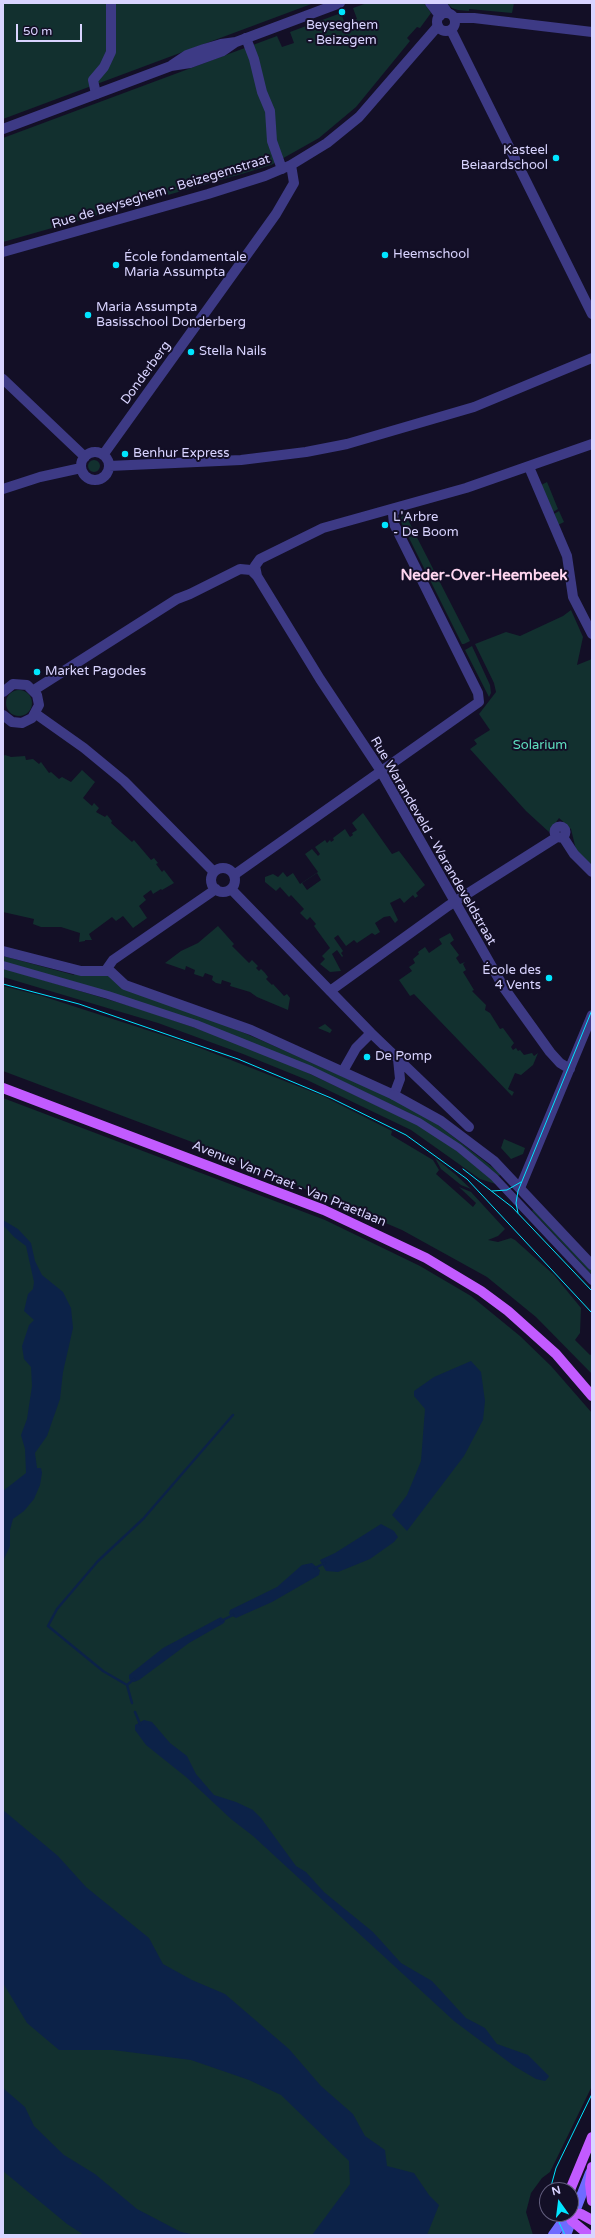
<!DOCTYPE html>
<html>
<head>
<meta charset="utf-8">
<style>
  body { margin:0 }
  #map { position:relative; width:595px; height:2238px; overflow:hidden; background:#130f26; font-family:"Varela Round",sans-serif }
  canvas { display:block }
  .frame { position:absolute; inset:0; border:4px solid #d9d4ff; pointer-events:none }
  .north { position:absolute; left:539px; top:2182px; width:40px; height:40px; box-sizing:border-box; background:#130f26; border:1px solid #625e7d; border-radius:50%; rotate:346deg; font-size:11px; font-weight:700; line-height:16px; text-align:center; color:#d9d4ff }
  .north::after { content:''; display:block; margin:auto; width:14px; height:18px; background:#00e5ff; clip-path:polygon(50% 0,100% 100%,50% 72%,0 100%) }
  .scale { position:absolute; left:16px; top:24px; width:66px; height:18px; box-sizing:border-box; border:2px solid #d9d4ff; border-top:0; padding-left:5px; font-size:12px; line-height:14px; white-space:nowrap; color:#d9d4ff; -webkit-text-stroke:3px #130f26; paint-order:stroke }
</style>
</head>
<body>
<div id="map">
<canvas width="595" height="2238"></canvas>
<div class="frame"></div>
<div class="north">N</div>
<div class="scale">50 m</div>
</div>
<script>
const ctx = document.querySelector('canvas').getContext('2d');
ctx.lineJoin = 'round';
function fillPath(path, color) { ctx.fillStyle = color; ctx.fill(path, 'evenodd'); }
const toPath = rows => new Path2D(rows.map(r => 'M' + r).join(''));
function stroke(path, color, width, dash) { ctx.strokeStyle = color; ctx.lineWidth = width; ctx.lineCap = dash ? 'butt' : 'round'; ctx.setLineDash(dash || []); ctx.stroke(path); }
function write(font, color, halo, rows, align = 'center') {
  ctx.font = font + ' "Varela Round",sans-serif'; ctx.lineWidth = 4; ctx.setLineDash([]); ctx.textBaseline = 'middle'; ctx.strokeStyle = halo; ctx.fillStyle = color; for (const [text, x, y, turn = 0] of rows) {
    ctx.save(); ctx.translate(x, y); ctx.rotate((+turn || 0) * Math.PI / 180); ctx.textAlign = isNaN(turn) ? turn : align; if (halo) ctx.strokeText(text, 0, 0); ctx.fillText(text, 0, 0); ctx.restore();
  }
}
const green = toPath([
  [3,3,314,3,3,119],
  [367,3,424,3,431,13,420,28,417,27,407,38,410,41,356,107,319,138,271,165,245,173,3,242,3,138,277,36,282,47,294,43,290,32,341,13,345,24,357,19,353,8],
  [447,3,514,3,512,13,469,9,469,11,458,10,452,8],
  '88 466a6 6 0 1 1 12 0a6 6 0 1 1-12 0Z',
  [547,482,558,509,553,512,541,485],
  [559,511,564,522,558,525,554,514],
  [404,512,470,641,464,644,462,644,400,520],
  [571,610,583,637,577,665,592,659,592,868,577,854,571,829,559,818,549,832,526,811,470,749,477,744,474,740,490,730,479,714,496,692,494,683,475,644,506,632,520,636,563,616],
  [472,646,490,685,491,693,489,697,465,650],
  '6 703a13 13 0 1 1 26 0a13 13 0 1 1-26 0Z',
  [5,755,11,757,25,756,26,760,33,759,39,764,41,762,49,773,51,772,59,779,62,777,71,782,82,770,95,782,83,798,92,806,94,803,99,808,96,812,105,817,107,815,112,821,111,823,132,842,134,840,151,860,154,858,158,863,156,864,162,872,164,870,174,883,162,890,161,889,153,894,151,890,143,896,146,900,139,906,147,918,133,928,123,916,116,921,112,917,89,934,92,940,85,940,85,941,79,942,80,933,61,927,41,927,33,924,34,919,3,912,3,756],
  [363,813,392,854,399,851,425,885,416,893,418,896,415,898,413,895,404,903,400,898,390,903,398,920,395,923,390,916,384,917,375,923,380,932,375,935,372,933,357,943,354,940,346,946,338,935,334,938,343,951,341,953,343,956,342,957,337,950,332,954,341,971,330,972,320,964,325,959,322,956,330,948,314,926,316,924,310,917,307,920,300,913,304,909,291,895,289,897,280,887,276,891,265,882,265,877,273,874,278,877,283,872,287,877,293,873,300,884,318,872,305,854,312,849,318,856,320,854,315,847,325,840,327,843,330,840,331,842,334,840,333,838,345,829,350,837,353,835,352,833,357,830,352,823],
  [317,873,321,880,307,890,302,883],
  [218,926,234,944,232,946,249,963,252,960,258,966,256,968,259,971,261,969,265,973,268,977,266,979,272,985,273,984,284,996,287,994,290,998,288,1010,257,997,250,992,230,986,231,983,222,980,221,984,216,983,212,980,213,976,205,973,203,977,194,974,195,970,186,966,185,970,165,963,181,951,198,943],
  [450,933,454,940,450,943,459,955,456,958,460,964,465,962,463,964,466,970,463,972,474,990,472,991,486,1005,485,1010,490,1013,500,1029,503,1028,514,1043,511,1047,513,1050,516,1048,518,1051,520,1050,524,1055,532,1053,534,1056,538,1053,533,1065,521,1075,515,1073,508,1089,514,1092,512,1096,414,994,410,996,399,980,412,971,409,967,415,963,413,959,419,954,418,952,425,947,429,953,442,944,439,939],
  [3,956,74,975,75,972,108,975,263,1041,393,1099,437,1124,501,1174,499,1176,463,1148,407,1112,318,1070,3,962],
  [3,968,180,1021,287,1063,420,1126,447,1143,499,1185,480,1179,411,1130,307,1080,243,1054,158,1023,3,977],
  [3,986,42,996,190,1044,323,1096,392,1131,391,1135,433,1160,439,1170,436,1174,473,1207,476,1203,459,1187,471,1192,505,1229,498,1236,488,1240,498,1242,511,1238,515,1240,554,1275,581,1308,580,1333,575,1340,590,1355,592,1354,592,1374,536,1317,487,1277,402,1230,208,1148,3,1071],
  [325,1024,332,1030,330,1033,318,1028],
  [3,1098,325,1220,420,1266,471,1296,520,1336,551,1366,592,1413,592,2086,550,2172,542,2178,531,2193,526,2212,533,2235,3,2235],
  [504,1139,525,1148,523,1154,511,1159,501,1148],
  [435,1158,455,1174,471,1189,461,1185,441,1169],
  [534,1209,592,1271,592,1275,532,1211]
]);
const water = toPath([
  [3,1220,18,1229,31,1243,35,1261,42,1275,63,1292,71,1308,73,1328,63,1372,60,1399,47,1436,35,1453,37,1468,41,1468,42,1473,40,1485,34,1499,24,1511,13,1519,10,1530,10,1546,3,1561,3,1491,26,1473,25,1449,21,1435,27,1419,32,1386,31,1367,24,1359,22,1346,29,1325,34,1320,24,1311,28,1294,33,1289,34,1282,26,1246,14,1237,3,1225],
  [471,1361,481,1372,485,1401,483,1420,464,1456,407,1531,392,1515,407,1495,421,1461,425,1409,414,1396,414,1391,434,1377],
  [381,1524,394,1531,398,1537,394,1542,370,1559,338,1572,326,1571,320,1560,335,1553],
  [312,1563,320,1570,319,1575,272,1602,236,1618,229,1614,230,1610,277,1587,302,1565],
  [221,1617,225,1621,224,1623,189,1643,139,1680,134,1682,129,1679,129,1675,163,1648],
  [144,1720,152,1722,170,1743,187,1756,196,1774,214,1795,236,1802,253,1810,261,1818,296,1866,306,1872,324,1892,373,1932,401,1963,432,1981,466,2018,485,2028,497,2044,528,2055,549,2076,548,2078,545,2081,536,2079,514,2066,454,2021,253,1836,231,1819,186,1777,146,1745,135,1730,135,1725],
  [3,1810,58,1856,86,1887,149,1938,163,1964,192,1980,225,1994,289,2049,321,2086,353,2114,365,2136,385,2150,387,2166,414,2173,429,2195,439,2205,427,2235,312,2235,350,2184,349,2161,281,2095,249,2080,191,2060,113,2050,59,2050,27,2023,3,1983],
  [3,2088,25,2107,34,2126,64,2155,95,2174,137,2209,181,2232,196,2235,84,2235,67,2224,3,2171]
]);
const stream = toPath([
  [315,1568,325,1563],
  [221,1621,233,1615],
  [127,1685,103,1671,48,1626,57,1609,98,1561,143,1519,233,1415],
  [132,1703,127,1685,134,1679],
  [135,1712,140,1724]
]);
const pedestrian = toPath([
  [3,965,108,995,196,1024,311,1070,419,1122,459,1148,494,1177,592,1281]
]);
const minor = toPath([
  [451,30,592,314],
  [246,38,254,59,262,92,270,111,272,141,282,169],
  [96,94,93,80,104,67,111,52,111,3],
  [3,252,208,194,265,176,291,165,327,143,359,117,438,26],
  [3,379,85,457],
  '81 466a14 14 0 1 1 28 0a14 14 0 1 1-28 0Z',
  [103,455,276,214,294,183,291,165],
  [109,466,241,460,306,452,347,444,474,407,592,358],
  [529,467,567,556,573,597,592,634],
  [3,489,40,477,81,468],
  [257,576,255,566,260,559,323,528,466,488,592,444],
  [34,690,177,599,190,594,240,569,251,570,257,576,320,679,379,768,504,988,550,1052,560,1063,570,1069],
  [3,692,13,684,27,685,37,695,39,705,32,718,22,723,12,722,3,715],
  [36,714,84,748,124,781,214,872],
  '554.5 832a5.5 5.5 0 1 1 11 0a5.5 5.5 0 1 1-11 0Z',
  [563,837,574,854,592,872],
  '211 880a12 12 0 1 1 24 0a12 12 0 1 1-24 0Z',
  [234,875,479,702,478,693,394,524,393,514,397,508],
  [231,889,371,1033,469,1127],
  [3,951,81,971,110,971,125,985,251,1030,394,1095,400,1079,398,1059],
  [106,970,113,960,216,889],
  [330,991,448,906,557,837],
  [343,1071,356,1048,371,1033],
  [520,1188,592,1015]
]);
const tertiary = toPath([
  [430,3,440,16],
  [441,3,448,13],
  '437 22a9 9 0 1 1 18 0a9 9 0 1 1-18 0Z',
  [454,18,474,18,592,32],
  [172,65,187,55,204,49,221,44,236,42,340,3],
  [3,129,171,66,190,63,223,51,236,42],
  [394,1095,441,1121,494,1161,592,1265]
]);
const secondary = toPath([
  [553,2235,568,2214],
  [566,2235,590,2173]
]);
const primary = toPath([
  [3,1088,324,1210,426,1258,481,1291,508,1311,556,1354,592,1396],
  [592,2167,590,2184,592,2201],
  [570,2190,592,2137],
  [571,2213,581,2214,592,2220],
  [568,2214,572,2221,589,2235]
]);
const tram = toPath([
  [3,984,79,1004,238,1059,331,1098,406,1135,467,1179,592,1313],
  [463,1169,512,1207,592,1291],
  [492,1191,507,1190,521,1182],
  [518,1213,516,1203,518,1191,592,1010],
  [550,2190,556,2168,592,2094],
  [555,2214,565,2235]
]);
const markers = [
  [342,12,4,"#00e5ff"],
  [556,158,4,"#00e5ff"],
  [385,255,4,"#00e5ff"],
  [116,265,4,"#00e5ff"],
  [88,315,4,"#00e5ff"],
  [191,352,4,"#00e5ff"],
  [125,454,4,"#00e5ff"],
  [385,525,4,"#00e5ff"],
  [37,672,4,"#00e5ff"],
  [549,978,4,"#00e5ff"],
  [367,1057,4,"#00e5ff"]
];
const poiNames = [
  ["Beyseghem",342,26,"center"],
  ["- Beizegem",342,41,"center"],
  ["Kasteel",548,151,"right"],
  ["Beiaardschool",548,166,"right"],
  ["Heemschool",393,255],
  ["École fondamentale",124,258],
  ["Maria Assumpta",124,273],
  ["Maria Assumpta",96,308],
  ["Basisschool Donderberg",96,323],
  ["Stella Nails",199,352],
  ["Benhur Express",133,454],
  ["L'Arbre",393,518],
  ["- De Boom",393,533],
  ["Market Pagodes",45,672],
  ["École des",541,971,"right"],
  ["4 Vents",541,986,"right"],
  ["De Pomp",375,1057]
];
const streetNames = [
  ["Rue de Beyseghem - Beizegemstraat",161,192,-17],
  ["Donderberg",146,373,-54],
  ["Rue Warandeveld - Warandeveldstraat",433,841,60],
  ["Avenue Van Praet - Van Praetlaan",289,1184,22]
];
const parkNames = [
  ["Solarium",540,746]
];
const quarterNames = [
  ["Neder-Over-Heembeek",484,576]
];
fillPath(green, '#12302f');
fillPath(water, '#0c2248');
stroke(stream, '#0c2248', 2.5);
stroke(pedestrian, '#3d3a85', 8);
stroke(minor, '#3d3a85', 10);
stroke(tertiary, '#3d3a85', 10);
stroke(secondary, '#6f6bff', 10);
stroke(primary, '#c25bff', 10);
stroke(tram, '#00e5ff', 1);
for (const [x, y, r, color] of markers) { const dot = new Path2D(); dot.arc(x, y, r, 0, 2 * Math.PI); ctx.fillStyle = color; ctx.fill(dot); stroke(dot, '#130f26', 1.5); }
write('13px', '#d9d4ff', '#130f26', poiNames, 'left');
write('13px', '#d9d4ff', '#130f26', streetNames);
write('13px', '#5fe0c0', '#130f26', parkNames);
write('bold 15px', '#ffd6f0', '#130f26', quarterNames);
</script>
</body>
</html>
